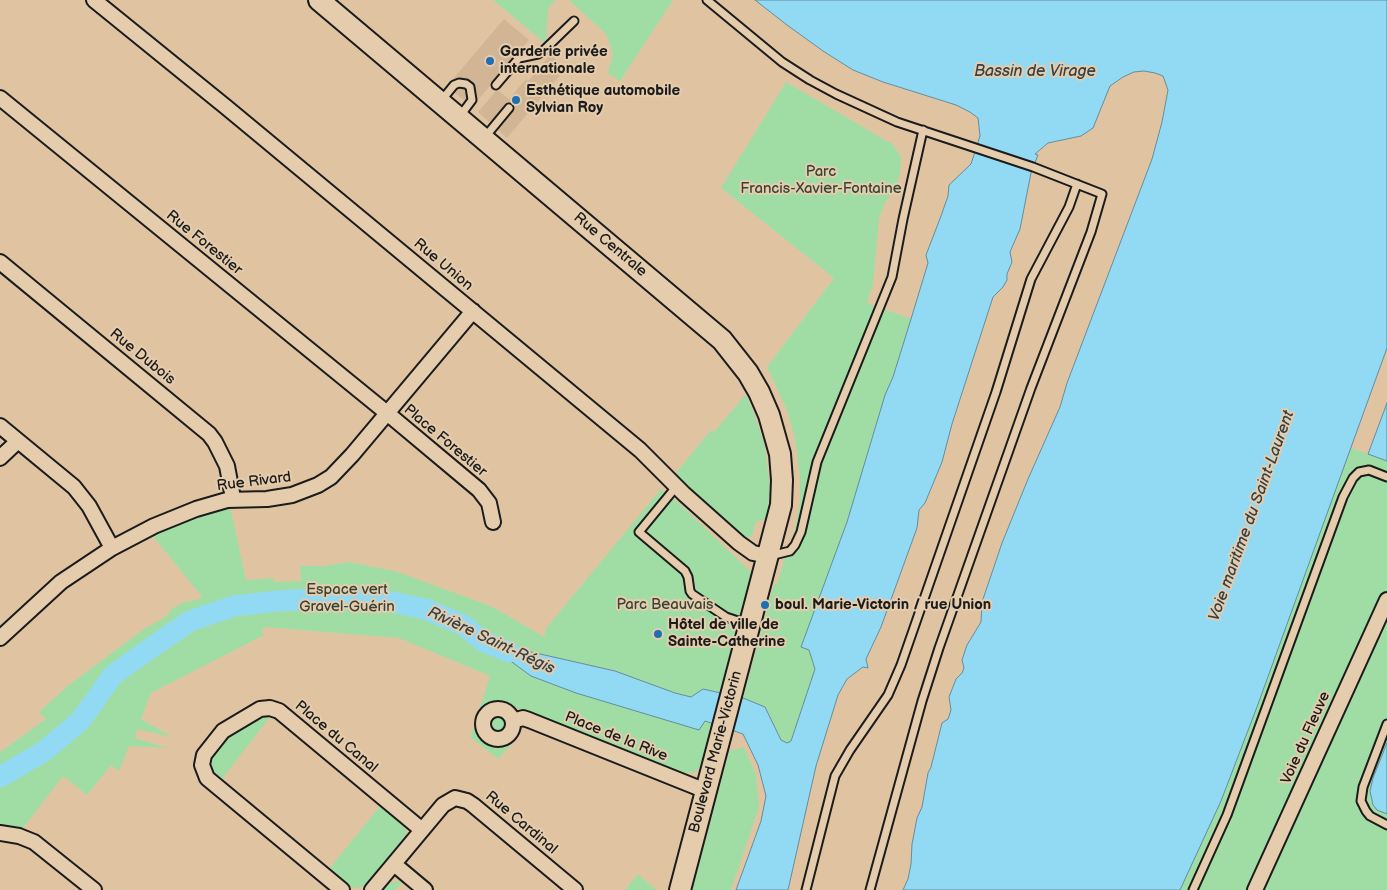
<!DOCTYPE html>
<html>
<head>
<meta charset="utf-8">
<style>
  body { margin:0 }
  canvas { display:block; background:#e0c4a2 }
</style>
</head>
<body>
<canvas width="1387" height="890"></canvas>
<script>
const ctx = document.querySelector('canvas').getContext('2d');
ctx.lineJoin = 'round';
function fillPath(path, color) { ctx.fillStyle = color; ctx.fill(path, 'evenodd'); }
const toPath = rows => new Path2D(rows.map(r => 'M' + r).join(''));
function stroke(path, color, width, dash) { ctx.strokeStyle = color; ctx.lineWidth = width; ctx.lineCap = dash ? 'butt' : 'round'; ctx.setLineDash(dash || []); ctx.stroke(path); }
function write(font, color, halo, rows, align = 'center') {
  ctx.font = font + ' "Balsamiq Sans",sans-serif'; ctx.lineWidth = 4; ctx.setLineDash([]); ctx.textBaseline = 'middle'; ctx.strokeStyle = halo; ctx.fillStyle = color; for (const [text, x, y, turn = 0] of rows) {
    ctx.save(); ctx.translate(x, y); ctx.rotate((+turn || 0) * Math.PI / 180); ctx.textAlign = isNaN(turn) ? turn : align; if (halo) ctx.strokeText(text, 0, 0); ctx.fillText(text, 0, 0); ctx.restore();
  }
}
const built = toPath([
  [504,19,529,40,472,107,447,86],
  [550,55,566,68,507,138,478,112,497,90,509,99,526,79,528,81]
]);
const green = toPath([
  [493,0,556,0,548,8,546,44],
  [569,0,673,0,620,81,608,73,613,54,606,34],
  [786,82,892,144,901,156,900,174,895,190,886,201,879,218,873,284,867,303,911,319,893,377,885,395,847,522,802,647,809,650,815,669,791,741,787,743,781,740,765,707,743,698,774,584,777,584,789,544,793,538,800,502,800,480,795,438,786,408,767,367,834,278,721,188],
  [746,394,752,408,764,442,770,487,767,518,756,522,752,537,749,536,748,538,740,535,674,475,711,430,714,432],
  [1351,448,1387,461,1387,890,1180,890,1221,801],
  [661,489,683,507,752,573,753,580,721,693,703,689,691,697,675,693,615,671,485,641,531,676,713,724,702,766,695,772,685,773,684,775,501,702,494,702,488,704,478,713,490,676,399,638,265,627,261,631,264,635,151,693,141,719,172,737,137,729,135,738,168,748,129,746,119,771,111,765,87,795,63,776,23,828,0,825,0,752,46,719,39,712,70,684,144,629,165,617,173,608,185,602,203,598,152,535,212,510,230,506,246,580,273,578,274,582,301,581,300,566,325,566,348,562,395,571,493,607,544,637,547,627],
  '488 724a9 9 0 1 1 18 0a9 9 0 1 1-18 0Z',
  [263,716,271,716,221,780,210,769,210,761,213,755,230,735],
  [475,724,477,733,482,740,489,745,497,746,504,746,515,737,516,739,498,759,470,737],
  [744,747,756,775,759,807,731,890,692,890,729,751],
  [381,805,404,825,406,828,406,837,369,883,362,887,353,888,329,869],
  [638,874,656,890,625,890],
  [397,881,402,882,395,890,382,890,388,884]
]);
const water = toPath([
  [755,0,1387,0,1387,348,1257,707,1221,801,1180,890,903,890,908,879,911,864,912,844,917,818,922,807,928,773,931,767,942,723,948,719,951,710,949,697,956,679,962,673,964,668,962,660,967,645,981,622,982,602,1002,543,1028,479,1060,407,1067,383,1152,159,1162,122,1168,90,1163,76,1155,73,1144,71,1134,72,1123,77,1110,86,1093,128,1081,136,1048,143,1035,154,1038,155,1031,173,1020,229,1010,252,1012,262,1007,274,1007,280,1003,287,993,297,952,424,942,462,925,503,919,510,917,528,881,627,866,659,868,668,863,667,847,679,838,695,816,766,788,890,736,890,761,821,766,796,758,765,743,734,705,721,699,730,576,693,531,676,483,641,615,671,675,693,691,697,703,689,743,698,765,707,781,740,787,743,791,741,815,669,809,650,801,647,847,522,885,395,893,377,911,319,928,263,926,255,941,216,948,196,949,185,971,164,980,136,978,118,970,112,956,105,883,82,853,70,823,51,787,25,755,0],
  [1387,403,1387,461,1368,454,1387,403],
  [1387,743,1387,814,1377,810,1373,805,1370,791,1373,778,1387,743]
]);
const river = toPath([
  [0,777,43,752,81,720,113,675,145,652,190,621,234,606,278,601,337,598,387,601,425,609,463,625,483,641,509,652]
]);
const lane = toPath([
  [707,0,782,62,810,80,836,94,897,122,1033,167,1102,194,1091,232,1031,388,939,648,922,701,870,890],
  [496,85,519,58,538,54,543,51,574,21],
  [441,101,454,85,459,83,466,84,470,87,472,100,460,116],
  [485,137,509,108],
  [676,487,639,532,685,571,688,577,690,591,692,594,726,617,747,624],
  [770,556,790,551,795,545,801,532,817,462,892,277,903,219,923,130],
  [1387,724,1363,787,1361,801,1366,811,1370,816,1387,825],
  [806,890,835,776,850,750,888,695,901,665,996,392,1031,279,1069,207,1077,184],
  [1193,890,1227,815,1343,497,1353,478,1359,472,1369,470,1387,477]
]);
const street = toPath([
  [94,0,226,107,640,450,684,494,739,543,753,553,768,556],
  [0,98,387,413,479,490,489,503,493,522],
  [0,262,209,434,215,442,227,466,233,498],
  [0,426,74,487,89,506,112,548],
  [0,458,18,441],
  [0,638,61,582,112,548,154,526,196,509,227,500,267,499,292,495,318,485,331,477,352,455,473,311],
  '483 724a15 15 0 1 1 30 0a15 15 0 1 1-30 0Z',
  [513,721,523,718,529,720,706,791],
  [0,833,19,836,34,842,94,890],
  [394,864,425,890],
  [342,890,207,778,202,765,204,755,223,731,260,709,270,708,279,711,422,830],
  [372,890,443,805,455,798,467,801,473,805,575,890],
  [1255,890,1387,600]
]);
const secondary = toPath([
  [319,0,722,340,748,373,759,392,769,415,780,454,782,480,781,505,680,890]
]);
const markers = [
  [490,61,5,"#1f6fb2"],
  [516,100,5,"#1f6fb2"],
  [765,605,5,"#1f6fb2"],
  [658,634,5,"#1f6fb2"]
];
const poiNames = [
  ["Garderie privée",500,52],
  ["internationale",500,69],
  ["Esthétique automobile",526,91],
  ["Sylvian Roy",526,108],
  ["boul. Marie-Victorin / rue Union",775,605],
  ["Hôtel de ville de",668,625],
  ["Sainte-Catherine",668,642]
];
const parkNames = [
  ["Parc",821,172],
  ["Francis-Xavier-Fontaine",821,189],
  ["Espace vert",347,590],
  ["Gravel-Guérin",347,607],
  ["Parc Beauvais",665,605]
];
const streetNames = [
  ["Rue Forestier",204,243,39],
  ["Rue Centrale",610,245,40],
  ["Rue Union",443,265,40],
  ["Rue Dubois",142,357,39],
  ["Place Forestier",445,441,40],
  ["Rue Rivard",254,482,-7],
  ["Place du Canal",336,737,40],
  ["Place de la Rive",616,737,22],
  ["Voie du Fleuve",1306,738,-66],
  ["Boulevard Marie-Victorin",716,752,-75],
  ["Rue Cardinal",521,823,40]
];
const waterNames = [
  ["Bassin de Virage",1035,72],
  ["Voie maritime du Saint-Laurent",1252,516,-70],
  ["Rivière Saint-Régis",491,641,25]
];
fillPath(built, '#d2b594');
fillPath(green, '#a0dda5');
fillPath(water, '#92d9f3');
stroke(water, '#638d9d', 1);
stroke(river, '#92d9f3', 21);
stroke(lane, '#1c1c1c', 11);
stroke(street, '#1c1c1c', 18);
stroke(secondary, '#1c1c1c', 24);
stroke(lane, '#e4ccad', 7);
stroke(street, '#e4ccad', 14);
stroke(secondary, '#e4ccad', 20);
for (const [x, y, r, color] of markers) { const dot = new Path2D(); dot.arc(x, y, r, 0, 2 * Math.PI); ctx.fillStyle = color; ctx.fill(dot); stroke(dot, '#e4ccad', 2); }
write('bold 15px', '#1c1c1c', '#e4ccad', poiNames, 'left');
write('15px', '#364337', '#e4ccad', parkNames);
write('15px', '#1c1c1c', '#e4ccad', streetNames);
write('italic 16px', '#344247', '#e4ccad', waterNames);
</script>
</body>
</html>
